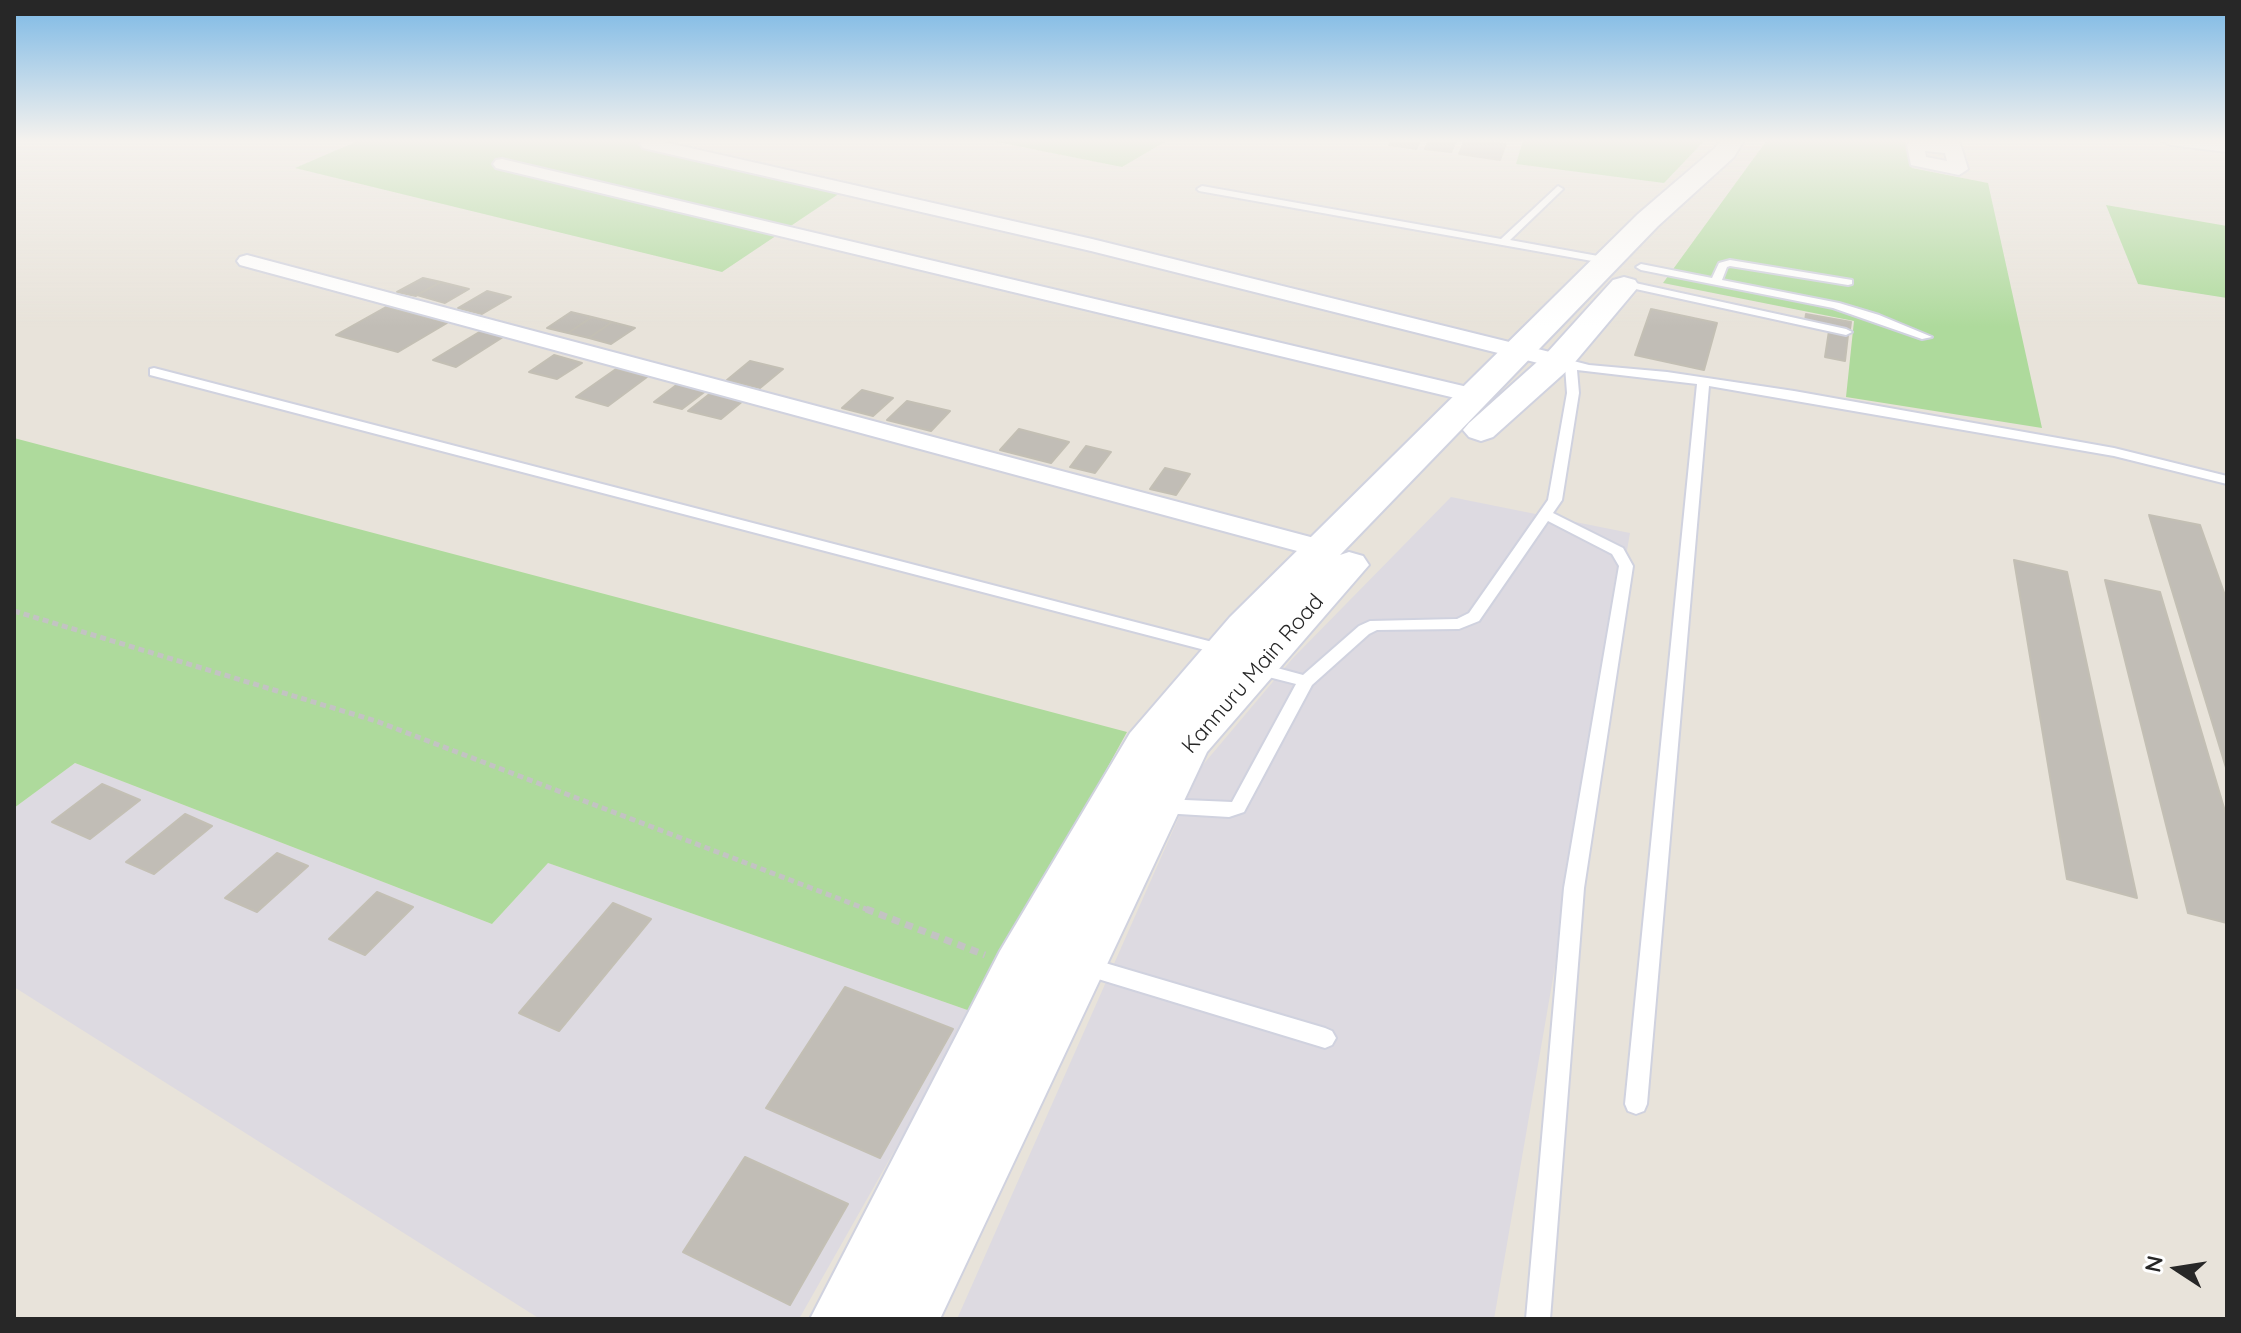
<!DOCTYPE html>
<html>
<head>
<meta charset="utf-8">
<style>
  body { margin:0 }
  #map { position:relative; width:2241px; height:1333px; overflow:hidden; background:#e8e3da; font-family:Quicksand,sans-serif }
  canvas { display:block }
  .frame { position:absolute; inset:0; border:16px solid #272727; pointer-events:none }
  .north { position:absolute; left:2137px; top:1229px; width:80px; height:80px; -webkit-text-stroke:6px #fff; paint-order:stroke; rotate:282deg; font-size:22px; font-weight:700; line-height:32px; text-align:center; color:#272727 }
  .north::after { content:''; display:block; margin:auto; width:28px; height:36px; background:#272727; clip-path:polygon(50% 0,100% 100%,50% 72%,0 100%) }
</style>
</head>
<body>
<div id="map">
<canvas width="2241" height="1333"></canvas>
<div class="frame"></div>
<div class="north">N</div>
</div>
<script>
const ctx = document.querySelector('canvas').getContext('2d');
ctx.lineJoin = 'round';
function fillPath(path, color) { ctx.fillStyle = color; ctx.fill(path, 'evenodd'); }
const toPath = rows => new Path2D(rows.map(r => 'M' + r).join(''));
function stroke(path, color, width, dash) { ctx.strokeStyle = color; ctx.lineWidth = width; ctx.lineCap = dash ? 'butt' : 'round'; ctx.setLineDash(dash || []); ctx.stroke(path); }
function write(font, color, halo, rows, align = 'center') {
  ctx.font = font + ' Quicksand,sans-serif'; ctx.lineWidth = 8; ctx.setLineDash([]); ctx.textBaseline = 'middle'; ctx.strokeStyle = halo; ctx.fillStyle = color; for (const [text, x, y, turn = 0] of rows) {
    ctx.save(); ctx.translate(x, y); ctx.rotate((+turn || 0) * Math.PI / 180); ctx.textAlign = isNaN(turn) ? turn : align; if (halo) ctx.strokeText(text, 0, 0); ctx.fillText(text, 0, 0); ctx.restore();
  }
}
const industrial = toPath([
  [1451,497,1630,533,1494,1319,957,1319,1201,767,1293,658],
  [75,763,492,924,548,863,973,1012,799,1319,540,1319,14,987,14,808]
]);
const green = toPath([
  [360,140,645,140,638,144,840,193,722,272,295,168],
  [987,140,1168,140,1122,167],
  [1523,140,1705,140,1664,183,1516,164],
  [1767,140,1905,140,1912,168,1988,183,2042,428,1846,397,1854,321,1663,283],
  [2106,205,2227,226,2227,298,2138,284],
  [14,438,1127,732,973,1012,548,863,492,924,75,763,14,808]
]);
const building = toPath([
  [1392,140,1421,140,1416,149,1389,145,1392,140],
  [1429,140,1457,140,1451,152,1425,149,1429,140],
  [1465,140,1475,140,1506,144,1500,160,1459,154,1465,140],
  [423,278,441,282,416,296,397,292,423,278],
  [441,282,469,289,445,303,417,295,441,282],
  [487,291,511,297,482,314,458,308,487,291],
  [386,307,447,323,398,352,336,335,386,307],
  [1651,309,1717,323,1704,370,1635,355,1651,309],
  [571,312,592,317,568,333,547,328,571,312],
  [1806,314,1851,322,1850,329,1805,321,1806,314],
  [592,317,612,322,589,338,568,333,592,317],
  [612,322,635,328,611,344,589,338,612,322],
  [481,331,503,337,456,367,433,360,481,331],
  [1829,331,1848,335,1845,361,1825,357,1829,331],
  [554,355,582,363,557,379,529,372,554,355],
  [750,361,783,369,760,388,727,380,750,361],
  [616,369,647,377,608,406,576,397,616,369],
  [679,383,707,390,682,409,654,402,679,383],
  [862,390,893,398,873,416,842,408,862,390],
  [712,392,744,400,721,419,688,411,712,392],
  [907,401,950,411,931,431,887,420,907,401],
  [1019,429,1069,442,1051,463,1000,450,1019,429],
  [1086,446,1111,452,1095,473,1070,467,1086,446],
  [1165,468,1190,474,1176,495,1150,489,1165,468],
  [2149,515,2200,525,2227,601,2227,771,2149,515],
  [2014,560,2067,572,2137,898,2067,879,2014,560],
  [2105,580,2160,592,2227,818,2227,923,2188,913,2105,580],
  [102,784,140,800,90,839,52,822,102,784],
  [185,814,212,826,154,874,126,862,185,814],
  [277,853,308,866,257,912,225,898,277,853],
  [377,892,413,907,365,955,329,939,377,892],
  [613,903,651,919,559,1031,519,1013,613,903],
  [845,987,953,1029,880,1158,766,1108,845,987],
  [745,1157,848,1204,790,1305,683,1252,745,1157]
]);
const pathFar1 = toPath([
  [14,611,376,721,871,911]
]);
const path = toPath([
  [866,909,985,955]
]);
const lane = toPath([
  [1202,186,1501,239,1558,186,1563,189,1561,191,1510,240,1609,258,1614,261,1609,264,1199,191,1197,189,1202,186],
  [1730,260,1852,280,1852,284,1848,285,1730,266,1727,267,1722,280,1839,303,1879,315,1932,337,1922,339,1833,308,1641,270,1636,267,1641,264,1712,278,1719,263,1730,260],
  [1626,281,1846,329,1852,332,1846,335,1622,286,1621,284,1626,281],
  [1558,357,1589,365,1667,372,1794,391,2114,448,2227,476,2227,484,2114,456,1709,386,1647,1104,1644,1111,1636,1114,1628,1111,1625,1104,1697,384,1577,370,1579,393,1562,500,1553,513,1623,548,1633,566,1584,888,1550,1319,1526,1319,1564,888,1619,566,1612,554,1548,521,1479,621,1459,629,1377,630,1369,634,1312,685,1244,812,1229,817,1162,813,1156,811,1153,806,1156,801,1162,799,1232,802,1296,684,1249,672,1247,668,1249,664,1255,662,1303,675,1359,626,1370,621,1457,619,1469,613,1548,500,1567,393,1565,366,1552,361,1558,357],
  [154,368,1224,645,1232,650,1224,655,150,375,150,369,154,368],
  [1085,957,1325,1028,1332,1031,1336,1038,1332,1045,1325,1048,1085,975,1078,972,1075,966,1078,960,1085,957]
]);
const street = toPath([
  [643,140,666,140,664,142,1092,239,1566,356,1570,361,1566,366,1558,368,1091,251,643,148,640,144,643,140],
  [1920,140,1959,140,1968,169,1959,175,1911,165,1907,145,1910,141,1920,140],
  [1925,151,1945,153,1947,161,1926,157,1925,151],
  [2161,140,2227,142,2227,152,2170,145,2161,140],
  [502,159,1476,389,1485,391,1488,396,1485,401,1476,403,496,168,493,164,496,160,502,159],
  [247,255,1333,543,1337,549,1333,555,1323,558,240,265,237,261,240,257,247,255]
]);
const secondary = toPath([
  [1720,140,1744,140,1734,157,1658,226,1340,555,1349,552,1363,556,1369,565,1207,752,940,1319,810,1319,1000,951,1130,733,1230,617,1638,214,1715,148,1720,140],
  [1624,277,1635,280,1639,286,1570,368,1493,437,1481,441,1469,437,1463,430,1469,423,1546,354,1613,280,1624,277]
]);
const streetNames = [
  ["Kannuru Main Road",1253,674,-49]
];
fillPath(industrial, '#dddae1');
fillPath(green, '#aeda9c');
fillPath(building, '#c1bdb6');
stroke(building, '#c3bfb4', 2);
stroke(lane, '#d0d2df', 4);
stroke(street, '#d0d2df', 4);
stroke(secondary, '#d0d2df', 4);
stroke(pathFar1, '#c3c3c3', 5, [6, 4]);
stroke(path, '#c3c3c3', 7, [8, 6]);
fillPath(lane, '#fff');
fillPath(street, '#fff');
fillPath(secondary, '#fff');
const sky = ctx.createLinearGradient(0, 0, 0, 327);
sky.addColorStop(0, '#7bb8e5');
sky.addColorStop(0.43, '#f5f2ee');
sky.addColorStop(1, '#f5f2ee00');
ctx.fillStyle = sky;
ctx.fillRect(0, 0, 2241, 327);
write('22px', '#272727', '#fff', streetNames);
</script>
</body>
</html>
